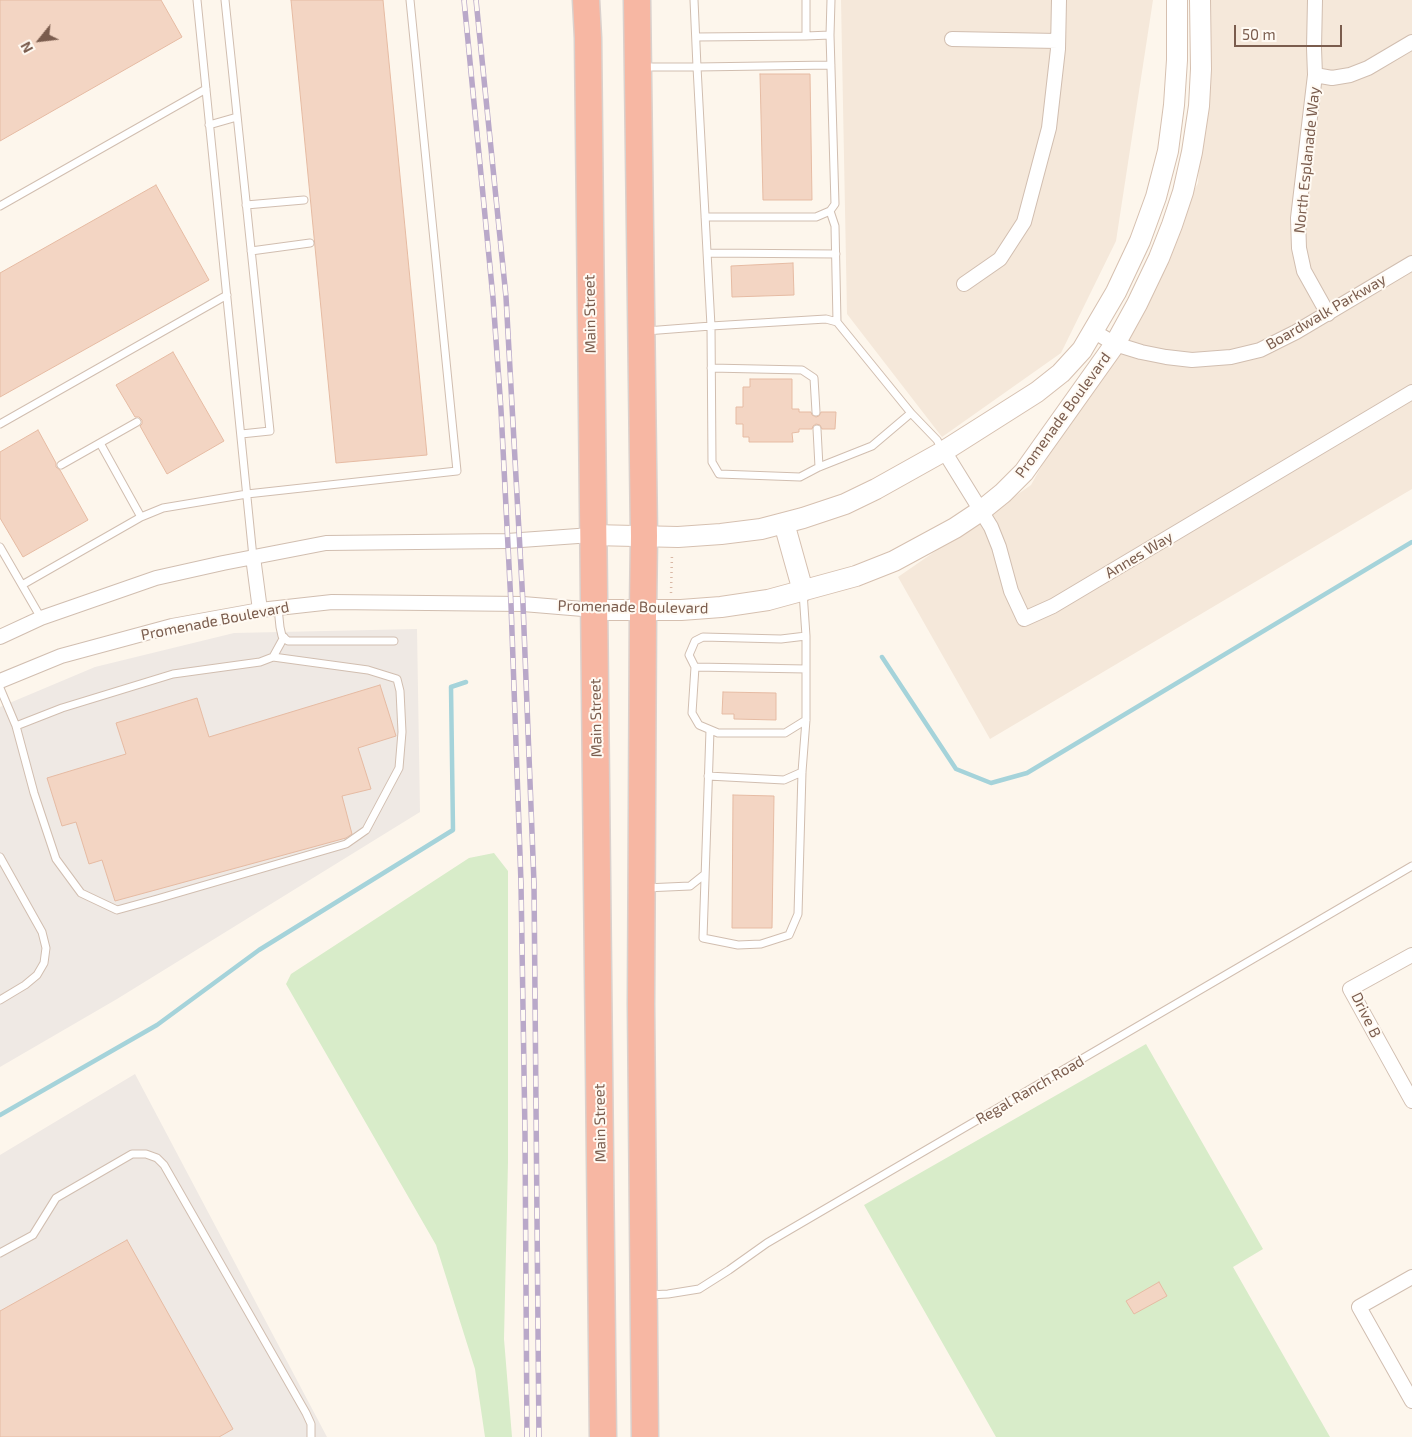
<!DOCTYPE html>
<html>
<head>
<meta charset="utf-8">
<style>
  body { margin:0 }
  #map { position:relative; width:1412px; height:1437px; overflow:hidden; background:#fdf6ec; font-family:"Exo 2",sans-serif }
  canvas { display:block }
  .north { position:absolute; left:15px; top:15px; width:50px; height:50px; -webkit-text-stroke:4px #fffaf3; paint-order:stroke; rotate:241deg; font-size:14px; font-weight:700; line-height:20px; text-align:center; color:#7a5c4d }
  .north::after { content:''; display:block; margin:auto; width:18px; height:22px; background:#7a5c4d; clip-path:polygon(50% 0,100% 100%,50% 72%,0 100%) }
  .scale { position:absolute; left:1234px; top:25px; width:108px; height:22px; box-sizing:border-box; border:2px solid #7a5c4d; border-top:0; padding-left:6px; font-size:15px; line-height:18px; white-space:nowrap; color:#7a5c4d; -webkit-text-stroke:4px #fffaf3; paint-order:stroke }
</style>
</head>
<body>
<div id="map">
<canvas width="1412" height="1437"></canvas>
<div class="north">N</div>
<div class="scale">50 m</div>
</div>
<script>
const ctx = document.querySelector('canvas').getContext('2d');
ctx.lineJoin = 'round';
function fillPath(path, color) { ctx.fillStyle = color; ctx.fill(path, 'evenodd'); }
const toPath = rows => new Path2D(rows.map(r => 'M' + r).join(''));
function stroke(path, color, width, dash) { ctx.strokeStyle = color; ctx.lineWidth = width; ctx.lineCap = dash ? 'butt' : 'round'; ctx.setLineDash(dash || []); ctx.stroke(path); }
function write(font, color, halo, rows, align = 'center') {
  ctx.font = font + ' "Exo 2",sans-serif'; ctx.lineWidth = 4; ctx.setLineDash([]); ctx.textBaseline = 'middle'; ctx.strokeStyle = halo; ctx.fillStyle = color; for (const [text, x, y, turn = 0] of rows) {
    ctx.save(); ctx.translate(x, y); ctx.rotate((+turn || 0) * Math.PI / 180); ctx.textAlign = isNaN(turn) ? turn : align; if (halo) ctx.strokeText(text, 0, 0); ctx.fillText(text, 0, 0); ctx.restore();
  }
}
const residential = toPath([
  [841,0,1153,0,1116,241,1061,353,942,437,847,314],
  [1208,0,1412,0,1412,489,990,739,898,577,1031,485,1198,183]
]);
const industrial = toPath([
  [417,629,420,812,117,999,0,1067,0,707,95,667,234,633],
  [135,1074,327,1437,0,1437,0,1155]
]);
const green = toPath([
  [494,853,508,871,508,1162,504,1339,512,1437,485,1437,475,1369,436,1245,286,984,291,974,469,858],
  [1146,1044,1263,1249,1233,1267,1330,1437,996,1437,864,1205]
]);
const stream = toPath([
  [882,657,956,769,991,783,1027,773,1412,542],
  [0,1115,157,1025,259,950,453,830,451,687,466,682]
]);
const building = toPath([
  [0,0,161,0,182,37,0,141,0,0],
  [291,0,383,0,427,455,336,463,291,0],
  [760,74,810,74,812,200,763,200,760,74],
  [156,185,209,280,0,397,0,273,156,185],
  [793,263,794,295,732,297,731,266,793,263],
  [173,352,224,441,167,474,140,426,142,424,142,420,139,417,135,417,116,385,173,352],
  [750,379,792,379,792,409,799,409,799,412,811,412,812,415,816,417,819,416,821,412,836,412,835,429,822,429,820,425,816,424,813,426,812,429,799,429,799,432,792,433,793,442,749,442,749,437,743,437,743,424,736,424,736,407,743,407,743,387,750,387,750,379],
  [38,430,56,463,56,467,60,470,88,520,23,557,0,518,0,452,38,430],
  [380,685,396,736,358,748,371,789,342,796,352,834,346,838,115,901,102,860,89,864,76,822,62,826,47,778,126,754,116,723,197,698,209,737,380,685],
  [723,692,776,693,776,720,734,719,734,714,722,714,723,692],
  [733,795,774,796,772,928,732,928,733,795],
  [127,1240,233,1429,219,1437,0,1437,0,1311,127,1240],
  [1159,1282,1167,1296,1134,1314,1126,1301,1159,1282]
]);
const path = toPath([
  [671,593,672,554]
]);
const lane = toPath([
  [197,0,253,557],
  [225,0,270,431,241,434],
  [694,0,697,67,831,65],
  [830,35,831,0],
  [696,37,806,36],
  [643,67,697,67,711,326,826,319,837,322],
  [209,125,237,117],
  [246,205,304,200],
  [0,206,206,89],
  [830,211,835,226,837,322,911,413],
  [705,217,816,217,830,211,835,204,830,35,806,36,806,0],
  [251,251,310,243],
  [707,253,836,254],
  [646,331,711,326,712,462,719,474,800,477,819,467,872,446,911,413,937,440,942,449],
  [711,368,802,370,814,378,816,412],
  [0,424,227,295],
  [817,429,819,467],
  [100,443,141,517],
  [61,465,137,422],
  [0,547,41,618],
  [22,585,141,517,163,508,247,494,457,471,410,0],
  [278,608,280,627,282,636,288,641,394,641],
  [695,667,806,669],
  [0,688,16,726,34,793,56,859,81,893,117,910,157,899,346,844,366,830,399,768,402,732,400,691,397,679,368,670,273,657],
  [806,720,785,733,718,733,699,725,692,713,695,667,689,655,695,641,703,637,781,639,806,636],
  [16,726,62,708,173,674,260,662,273,657,284,637],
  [710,730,703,938,738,945,761,944,789,935,798,914,802,772,806,720,806,636,803,592],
  [708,776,784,780,802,772],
  [0,857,42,932,46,948,44,963,37,975,25,985,0,1000],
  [645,888,690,886,705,874],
  [0,1253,33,1235,56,1198,132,1154,146,1154,157,1158,164,1165,306,1413,311,1424,311,1437],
  [648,1295,668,1294,699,1289,729,1270,767,1243,1412,866]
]);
const street = toPath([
  [1315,0,1314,48,1315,75,1298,218,1299,248,1304,271,1328,314],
  [952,39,1058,41],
  [1315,75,1332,78,1350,75,1368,68,1412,42],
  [964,284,1000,259,1024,222,1049,128,1058,49,1059,0],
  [1093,331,1115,344,1141,352,1166,357,1192,360,1231,357,1260,350,1296,332,1412,263],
  [944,451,991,527,999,547,1011,591,1024,619,1053,606,1412,392],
  [253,557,260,610],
  [0,637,41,618,156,578,223,563,326,543,507,541,592,535],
  [0,681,61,656,172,626,260,610,332,602,523,604,595,610],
  [1412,955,1350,989,1412,1101],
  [1412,1277,1359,1307,1412,1401]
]);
const secondary = toPath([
  [784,523,803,591],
  [592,535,678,537,721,534,761,529,803,518,845,504,876,489,944,451,1037,392,1061,373,1082,350,1116,292,1140,241,1156,197,1168,151,1174,105,1177,60,1177,0],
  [595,610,681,610,721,607,768,600,856,576,894,561,955,528,982,510,1003,493,1024,472,1115,344,1137,304,1159,258,1172,225,1183,192,1192,152,1199,106,1201,69,1200,0]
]);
const highway = toPath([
  [586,0,588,38,603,1437],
  [637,0,644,536,643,610,641,1004,645,1437]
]);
const rail = toPath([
  [464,0,493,298,501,410,511,604,521,883,525,1134,527,1437],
  [476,0,506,297,523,604,534,883,539,1437]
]);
const streetNames = [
  ["North Esplanade Way",1307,160,-84],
  ["Boardwalk Parkway",1326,312,-30],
  ["Main Street",590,314,-91],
  ["Promenade Boulevard",1063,415,-54],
  ["Annes Way",1139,555,-31],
  ["Promenade Boulevard",633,607,1],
  ["Promenade Boulevard",215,621,-11],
  ["Main Street",596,718,-91],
  ["Drive B",1366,1015,64],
  ["Regal Ranch Road",1030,1090,-30],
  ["Main Street",600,1123,-91]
];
fillPath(residential, '#f5e8da');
fillPath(industrial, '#efe9e4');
fillPath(green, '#d8ecc9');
stroke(stream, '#a5d3da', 4.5);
fillPath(building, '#f3d5c3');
stroke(building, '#e6bba3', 1);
stroke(lane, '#d1beb0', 9);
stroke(street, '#d1beb0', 16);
stroke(secondary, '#d6c0b0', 22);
stroke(highway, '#dad1cd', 29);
stroke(path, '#d9b8a5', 2.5, [1, 4]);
stroke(lane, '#fff', 7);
stroke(street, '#fff', 14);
stroke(secondary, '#fff', 20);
stroke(highway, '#f7b7a3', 26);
stroke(rail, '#b9a8c9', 5.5);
stroke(rail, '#fffaf3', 4, [11]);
write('15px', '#7a5c4d', '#fffaf3', streetNames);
</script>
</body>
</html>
